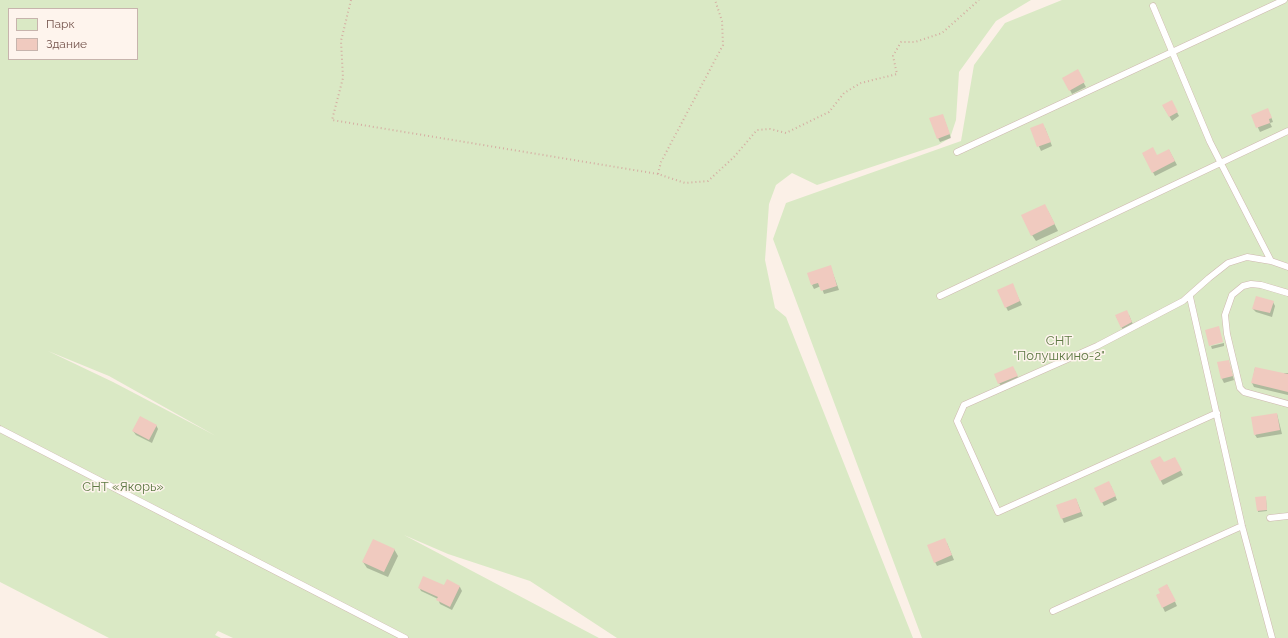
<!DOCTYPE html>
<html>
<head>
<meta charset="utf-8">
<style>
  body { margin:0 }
  #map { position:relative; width:1288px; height:638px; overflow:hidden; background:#fbf0e7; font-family:Raleway,sans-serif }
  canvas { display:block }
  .legend { position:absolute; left:8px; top:8px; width:130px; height:52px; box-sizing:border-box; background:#fef4ed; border:1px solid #c7b4ad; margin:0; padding:5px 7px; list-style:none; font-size:12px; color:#74534c }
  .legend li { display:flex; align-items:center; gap:8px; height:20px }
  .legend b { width:20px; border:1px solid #c7b4ad }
</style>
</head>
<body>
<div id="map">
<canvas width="1288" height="638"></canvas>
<ul class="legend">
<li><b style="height:11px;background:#dae9c5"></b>Парк</li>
<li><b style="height:11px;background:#f0cabf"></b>Здание</li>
</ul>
</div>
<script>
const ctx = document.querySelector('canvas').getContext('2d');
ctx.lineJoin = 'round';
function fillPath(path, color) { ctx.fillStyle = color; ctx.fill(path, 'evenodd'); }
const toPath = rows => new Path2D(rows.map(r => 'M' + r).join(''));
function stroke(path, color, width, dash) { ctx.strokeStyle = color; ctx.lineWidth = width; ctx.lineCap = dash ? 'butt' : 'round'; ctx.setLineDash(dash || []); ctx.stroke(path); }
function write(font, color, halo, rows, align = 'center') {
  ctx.font = font + ' Raleway,sans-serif'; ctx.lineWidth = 3; ctx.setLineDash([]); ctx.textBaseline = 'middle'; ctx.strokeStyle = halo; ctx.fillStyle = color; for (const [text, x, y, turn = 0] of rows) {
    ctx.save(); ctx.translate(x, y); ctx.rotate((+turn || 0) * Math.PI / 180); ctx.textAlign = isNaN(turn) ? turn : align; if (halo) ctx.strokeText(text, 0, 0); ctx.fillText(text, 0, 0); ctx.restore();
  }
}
const green = toPath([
  [0,0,1031,0,996,21,959,72,956,120,950,138,938,145,817,185,792,173,776,185,769,204,765,260,775,308,786,317,913,638,617,638,530,581,448,554,404,535,599,638,233,638,218,631,215,635,221,638,109,638,0,582],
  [9,9,137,9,137,59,9,59],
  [48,351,109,376,216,436,113,382],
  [1062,0,1288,0,1288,638,922,638,773,239,786,203,961,141,974,65,1005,23]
]);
const shadow = toPath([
  [1077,71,1086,87,1072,94,1064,78],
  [1171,101,1179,116,1172,121,1163,106],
  [1270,114,1273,122,1270,123,1272,127,1260,132,1252,115],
  [944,119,951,138,940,142,938,138],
  [1045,128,1052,146,1041,151,1031,129],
  [1169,150,1177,165,1155,176,1143,154,1157,157],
  [1048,211,1058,231,1036,241,1032,235],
  [832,271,839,290,824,294,821,286,814,289,812,285],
  [1014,289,1022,305,1008,311,1006,307],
  [1273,302,1275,306,1272,317,1256,312,1253,309],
  [1129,315,1134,327,1124,332,1116,316],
  [1224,343,1224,346,1212,349,1211,346],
  [1228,361,1234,380,1224,383,1222,379],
  [1255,368,1284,374,1284,373,1288,373,1288,395,1254,387,1252,383],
  [1015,371,1019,380,1002,387,999,383],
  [1277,414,1282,434,1257,438,1255,435],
  [156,425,158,429,152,443,136,435,133,431],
  [1174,458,1183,475,1163,485,1151,462,1164,463],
  [1111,486,1117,500,1104,506,1102,502],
  [1076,499,1083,516,1064,523,1057,506],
  [1266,499,1267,511,1258,512,1258,510],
  [947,543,954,560,937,566,935,562],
  [394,549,398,556,388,577,367,568,363,562],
  [447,581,460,587,462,591,452,610,440,604,438,599,421,591,419,587,444,586],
  [1167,585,1177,606,1165,612,1157,595,1162,593]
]);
const building = toPath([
  [1078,69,1085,82,1069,91,1062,78],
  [1172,100,1178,112,1169,117,1162,105],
  [1268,108,1272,118,1269,119,1270,123,1256,128,1251,115],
  [943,114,950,134,937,139,929,118],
  [1043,123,1051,142,1037,147,1030,128],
  [1153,147,1157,155,1169,149,1175,161,1152,173,1142,153],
  [1045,204,1055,224,1031,236,1021,215],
  [831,265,837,286,821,291,818,283,811,285,807,273],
  [1013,283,1020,301,1005,308,997,290],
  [1256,296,1274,301,1270,313,1252,309],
  [1127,310,1132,322,1121,328,1115,315],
  [1219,326,1223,342,1209,346,1205,330],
  [1229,360,1233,376,1221,379,1217,362],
  [1013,366,1018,376,998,384,994,374],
  [1255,367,1288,374,1288,392,1251,383],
  [1277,413,1280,430,1254,435,1251,417],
  [140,416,157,425,149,440,132,431],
  [1160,456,1164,462,1175,457,1182,470,1160,481,1150,461],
  [1109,481,1116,496,1101,503,1094,488],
  [1266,496,1267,510,1257,511,1255,497],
  [1076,498,1081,512,1061,519,1056,505],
  [945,538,952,555,934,563,927,545],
  [373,539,395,549,384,572,362,562],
  [423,576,444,585,447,579,460,586,450,607,436,600,438,597,418,588],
  [1167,584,1176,601,1162,608,1156,595,1160,593,1158,589]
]);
const path = toPath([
  [351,0,341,41,343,78,332,120,658,174,685,183,708,181,734,157,757,130,770,129,786,133,829,112,844,93,861,83,897,74,893,56,901,42,915,42,942,33,979,0],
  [658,174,661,162,723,45,722,21,715,0]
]);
const service = toPath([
  [1153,6,1210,142,1271,261],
  [957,152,1284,0],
  [1288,293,1261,285,1251,284,1243,286,1232,295,1225,315,1227,334,1240,388,1244,392,1288,404],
  [940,296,1288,131],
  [1190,297,1242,526,1272,638],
  [1217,413,998,512,957,421,964,405,1097,346,1183,301,1209,278,1228,263,1247,257,1271,261,1288,267],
  [0,429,405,638],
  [1270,518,1288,516],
  [1053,611,1242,526]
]);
const parkNames = [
  ["СНТ",1059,341],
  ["\"Полушкино-2\"",1059,356],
  ["СНТ «Якорь»",123,487]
];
fillPath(green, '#dae9c5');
fillPath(shadow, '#0003');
fillPath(building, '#f0cabf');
stroke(service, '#cfb8b0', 7);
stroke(path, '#d5ada2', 2, [1, 3]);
stroke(service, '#fff', 6);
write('13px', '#5e7944', '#fef4ed', parkNames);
</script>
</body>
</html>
